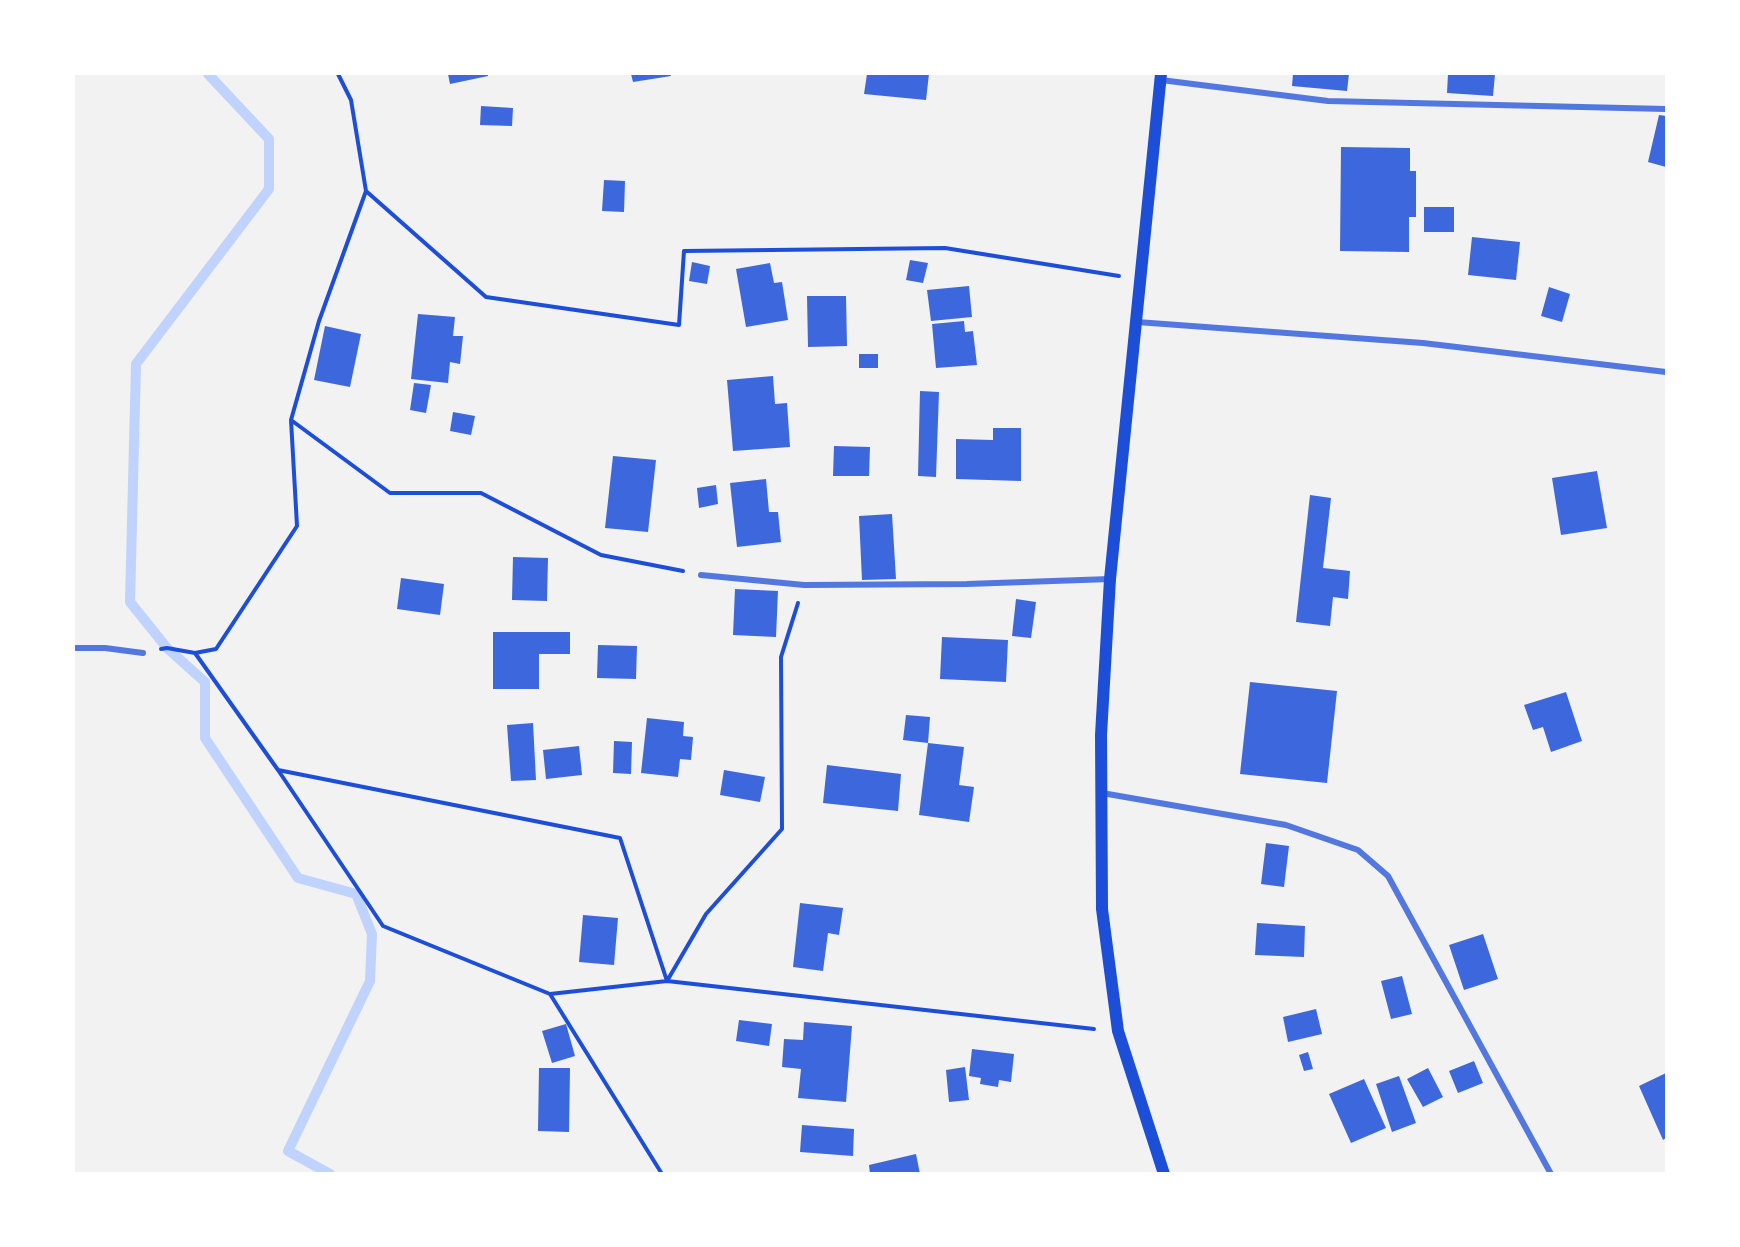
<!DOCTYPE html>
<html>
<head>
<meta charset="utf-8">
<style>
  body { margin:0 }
  #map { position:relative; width:1740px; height:1247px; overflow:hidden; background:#f2f2f2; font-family:"Alegreya Sans",sans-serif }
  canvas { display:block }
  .frame { position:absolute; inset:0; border:75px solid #fff; pointer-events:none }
</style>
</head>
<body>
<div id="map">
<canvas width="1740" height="1247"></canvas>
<div class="frame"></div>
</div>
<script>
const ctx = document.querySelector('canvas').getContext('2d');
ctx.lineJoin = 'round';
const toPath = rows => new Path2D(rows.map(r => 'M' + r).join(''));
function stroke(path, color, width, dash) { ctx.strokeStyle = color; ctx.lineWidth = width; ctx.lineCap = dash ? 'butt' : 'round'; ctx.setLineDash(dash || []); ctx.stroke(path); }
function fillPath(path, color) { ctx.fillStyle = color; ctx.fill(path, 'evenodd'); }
const stream = toPath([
  [208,74,269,139,269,189,136,364,130,602,167,648,205,682,205,738,298,878,356,894,372,934,370,981,288,1151,330,1174]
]);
const building = toPath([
  [448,74,488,74,488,76,450,84],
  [631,74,670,74,671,76,633,82],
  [867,74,929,74,926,100,864,94],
  [1293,74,1349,74,1347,91,1292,86],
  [1448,74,1495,74,1493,96,1447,93],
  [481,106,513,108,512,126,480,125],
  [1659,115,1666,116,1666,167,1648,162],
  [1341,147,1410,148,1410,171,1416,171,1416,217,1409,217,1409,252,1340,251],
  [604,180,625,181,624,212,602,211],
  [1424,207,1454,207,1454,232,1424,232],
  [1472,237,1520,242,1516,280,1468,275],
  [910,260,928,263,923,283,906,280],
  [692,262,710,266,707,284,689,281],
  [770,263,774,283,782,282,788,320,746,327,736,269],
  [969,286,972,317,931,321,927,290],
  [1549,287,1570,294,1562,322,1541,316],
  [807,296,846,296,847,346,808,347],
  [418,314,455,317,453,336,463,336,460,364,450,362,448,383,411,379],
  [964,321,965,332,973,331,977,365,936,368,932,324],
  [325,326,361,334,350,387,314,380],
  [859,354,878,354,878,368,859,368],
  [773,376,775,404,787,403,790,447,733,451,727,380],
  [414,383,431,385,426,413,410,410],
  [920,391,939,392,936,477,918,476],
  [453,412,475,416,471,435,450,431],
  [993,428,1021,428,1021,481,956,479,956,439,993,440],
  [834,446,870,447,869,476,833,476],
  [613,456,656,460,648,532,605,528],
  [1597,471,1607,528,1561,535,1552,478],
  [766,479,769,512,778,512,781,542,737,547,730,483],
  [716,485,718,504,699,508,697,488],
  [1310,495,1331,498,1323,568,1350,571,1348,599,1333,597,1330,626,1296,622],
  [892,514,896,579,862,580,859,516],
  [513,557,548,558,547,601,512,600],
  [401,578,444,584,440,615,397,609],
  [735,589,778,591,776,637,733,635],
  [1016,599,1036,602,1031,638,1012,636],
  [493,632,570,632,570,654,539,654,539,689,493,689],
  [942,637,1008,640,1006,682,940,679],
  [598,645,637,646,636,679,597,678],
  [1250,682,1337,691,1327,783,1240,774],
  [1566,692,1582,741,1551,752,1543,727,1533,730,1524,705],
  [906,715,930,717,928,743,903,740],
  [647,718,684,722,683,736,693,737,691,760,680,759,678,777,641,773],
  [533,723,536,780,511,781,507,725],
  [614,741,632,742,631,774,613,773],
  [928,743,964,747,959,785,974,787,969,822,919,815],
  [579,746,582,775,546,779,543,750],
  [827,765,901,774,898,811,823,803],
  [724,770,765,777,760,802,720,795],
  [1266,843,1289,846,1284,887,1261,884],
  [800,903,843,908,839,935,828,933,823,971,793,967],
  [583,915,618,918,614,965,579,962],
  [1257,923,1305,926,1304,957,1255,955],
  [1483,934,1498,979,1464,990,1449,945],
  [1402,976,1412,1014,1391,1019,1381,981],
  [1316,1009,1322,1034,1288,1042,1283,1017],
  [739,1020,772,1024,769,1046,736,1041],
  [804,1022,852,1026,846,1102,798,1098,801,1069,782,1067,784,1039,803,1040],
  [566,1024,575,1056,552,1063,542,1031],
  [972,1049,1014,1054,1011,1082,999,1080,998,1087,980,1084,981,1078,969,1076],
  [1308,1052,1313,1069,1304,1071,1299,1055],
  [1474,1061,1483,1083,1458,1093,1449,1071],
  [965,1067,969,1100,949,1102,946,1070],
  [539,1068,570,1068,569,1132,538,1131],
  [1428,1068,1443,1097,1423,1107,1407,1079],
  [1666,1073,1666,1138,1663,1140,1639,1086],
  [1399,1076,1416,1123,1392,1132,1376,1084],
  [1364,1079,1386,1128,1351,1143,1329,1094],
  [802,1125,854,1129,853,1156,800,1152],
  [916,1154,920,1174,870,1174,869,1165]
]);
const path = toPath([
  [338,74,351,100,366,191,486,297,679,325,684,251,945,248,1119,276],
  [366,191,319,321,291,420,390,493,481,493,601,555,683,571],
  [161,649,167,648,195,653,278,770,383,926,550,994,662,1174],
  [195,653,216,649,297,526,291,420],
  [278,770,620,838,667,981,1094,1029],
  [550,994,667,981,706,914,782,829,781,657,798,603]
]);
const minor = toPath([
  [1161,80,1328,101,1666,109],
  [1137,322,1423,343,1666,372],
  [701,575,804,585,967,584,1110,579],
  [74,648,105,648,143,653],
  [1102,793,1286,825,1358,850,1388,876,1551,1174]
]);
const secondary = toPath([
  [1161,74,1110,579,1101,735,1102,909,1118,1031,1164,1174]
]);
stroke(stream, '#bfd3fe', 10);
fillPath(building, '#3d67dc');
stroke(path, '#1d4ed8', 4);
stroke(minor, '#5277de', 6);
stroke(secondary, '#1d4ed8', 12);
</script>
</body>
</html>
